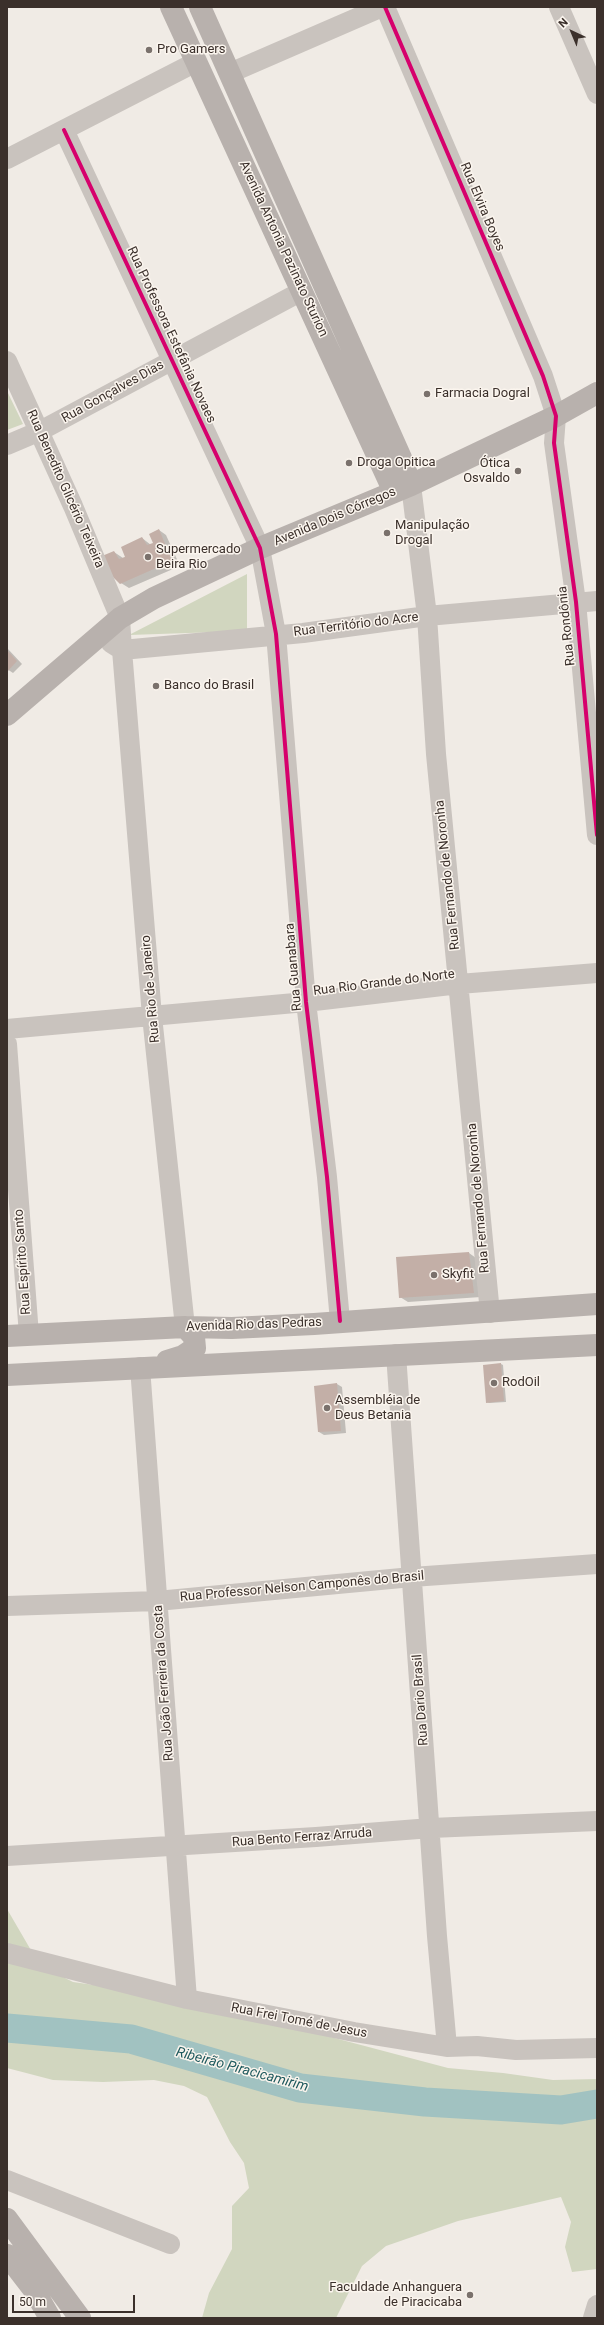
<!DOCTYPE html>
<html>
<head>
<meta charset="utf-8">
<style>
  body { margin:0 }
  #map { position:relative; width:604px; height:2325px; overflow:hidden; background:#f0ebe5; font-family:Roboto,sans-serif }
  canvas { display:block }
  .frame { position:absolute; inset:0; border:8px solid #3b302b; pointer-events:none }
  .north { position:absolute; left:552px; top:12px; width:40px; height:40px; -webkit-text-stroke:3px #fbf5ee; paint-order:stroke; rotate:316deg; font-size:11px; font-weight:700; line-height:16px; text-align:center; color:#3b302b }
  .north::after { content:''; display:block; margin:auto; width:14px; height:18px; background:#3b302b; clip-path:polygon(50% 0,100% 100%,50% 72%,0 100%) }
  .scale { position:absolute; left:12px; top:2295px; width:123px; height:18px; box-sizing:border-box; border:2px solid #3b302b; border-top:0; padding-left:5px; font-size:12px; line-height:14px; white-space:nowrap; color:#3b302b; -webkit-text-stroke:3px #fbf5ee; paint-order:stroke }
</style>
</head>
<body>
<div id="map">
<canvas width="604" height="2325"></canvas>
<div class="frame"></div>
<div class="north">N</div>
<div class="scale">50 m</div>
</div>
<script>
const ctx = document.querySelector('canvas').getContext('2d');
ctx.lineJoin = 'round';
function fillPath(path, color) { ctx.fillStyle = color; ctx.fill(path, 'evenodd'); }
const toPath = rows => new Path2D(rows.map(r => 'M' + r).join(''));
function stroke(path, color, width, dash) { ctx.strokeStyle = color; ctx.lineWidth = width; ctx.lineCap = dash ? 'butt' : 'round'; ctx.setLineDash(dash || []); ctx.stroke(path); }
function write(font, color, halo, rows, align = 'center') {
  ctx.font = font + ' Roboto,sans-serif'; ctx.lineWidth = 3; ctx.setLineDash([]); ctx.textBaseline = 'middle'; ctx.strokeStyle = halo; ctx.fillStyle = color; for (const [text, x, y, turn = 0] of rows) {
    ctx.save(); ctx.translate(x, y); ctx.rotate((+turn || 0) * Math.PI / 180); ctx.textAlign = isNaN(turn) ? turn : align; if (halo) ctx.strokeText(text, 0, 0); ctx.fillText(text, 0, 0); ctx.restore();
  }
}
const green = toPath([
  [7,391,23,424,7,430],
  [247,574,247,631,129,635],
  [7,1909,32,1952,49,1970,73,1982,122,1989,255,2017,448,2068,503,2073,553,2080,597,2079,597,2269,572,2272,565,2247,571,2222,561,2197,458,2221,386,2246,362,2266,336,2318,202,2318,209,2293,232,2249,232,2206,249,2188,244,2163,230,2142,207,2097,184,2086,154,2080,103,2082,53,2080,7,2068]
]);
const shadow = toPath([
  [159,530,166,535,180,566,129,588,121,583,114,552,123,558,126,557,142,538,151,545,155,543],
  [7,648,22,664,13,673,7,669],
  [469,1253,476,1258,481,1297,408,1302,400,1297],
  [501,1364,503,1365,506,1402,489,1403,487,1402,484,1366],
  [337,1384,342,1387,346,1433,324,1435,319,1432]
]);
const river = toPath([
  [7,2028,131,2039,300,2088,425,2102,561,2110,597,2104]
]);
const building = toPath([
  [159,529,172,561,120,584,110,574,102,556,114,551,119,559,125,557,121,547,142,537,147,545,153,543,149,534],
  [7,650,17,661,8,671,7,670],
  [469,1252,474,1293,399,1298,396,1257],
  [501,1363,504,1401,486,1403,483,1365],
  [337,1383,341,1431,318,1432,314,1386]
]);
const minor = toPath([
  [385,7,543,376,556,416,554,443,576,602,597,835],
  [559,7,597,94],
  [230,73,382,7],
  [64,130,260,548,276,634,306,1002,327,1177,340,1321],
  [7,159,196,62],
  [7,361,73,506,120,618,122,650,303,633,427,616,597,601],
  [7,445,40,431,302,291],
  [411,485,427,616,436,754,490,1313],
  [111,643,122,650,152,1016,185,1327],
  [7,1029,306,1002,459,984,597,973],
  [7,1044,29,1335],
  [396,1354,437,1936,447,2047],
  [140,1367,187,1999],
  [7,1606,157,1601,412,1577,597,1564],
  [7,1856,316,1837,431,1828,597,1821],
  [7,1953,187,1999,354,2032,447,2047,477,2046,516,2050,597,2048],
  [7,2180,170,2244],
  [593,2318,597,2305]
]);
const major = toPath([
  [171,7,394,492],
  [200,7,401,458,411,485],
  [7,715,120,618,154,598,260,548,411,485,556,416,597,393],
  [7,1336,185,1327,232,1328,314,1324,597,1304],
  [167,1361,183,1356,195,1348,194,1337,185,1327],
  [7,1375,597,1345],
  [7,2219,80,2318],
  [7,2255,34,2290,50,2318]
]);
const cycleway = toPath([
  [385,7,543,376,556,416,554,443,576,602,597,835],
  [64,130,260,548,276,634,306,1002,327,1177,340,1321]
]);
const markers = [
  [149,50,4,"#7a716c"],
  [427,394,4,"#7a716c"],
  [349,463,4,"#7a716c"],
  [518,471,4,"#7a716c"],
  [387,533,4,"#7a716c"],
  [148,557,4,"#7a716c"],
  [156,686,4,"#7a716c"],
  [434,1275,4,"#7a716c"],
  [494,1383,4,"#7a716c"],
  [327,1408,4,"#7a716c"],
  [470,2295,4,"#7a716c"]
];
const poiNames = [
  ["Pro Gamers",157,50],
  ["Farmacia Dogral",435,394],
  ["Droga Opitica",357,463],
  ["Ótica",510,464,"right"],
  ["Osvaldo",510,479,"right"],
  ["Manipulação",395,526],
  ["Drogal",395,541],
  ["Supermercado",156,550],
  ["Beira Rio",156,565],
  ["Banco do Brasil",164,686],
  ["Skyfit",442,1275],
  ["RodOil",502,1383],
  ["Assembléia de",335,1401],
  ["Deus Betania",335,1416],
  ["Faculdade Anhanguera",462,2288,"right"],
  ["de Piracicaba",462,2303,"right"]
];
const streetNames = [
  ["Rua Elvira Boyes",482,207,67],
  ["Avenida Antonia Pazinato Sturion",283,249,65],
  ["Rua Professora Estefânia Novaes",171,335,65],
  ["Rua Gonçalves Dias",113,392,-29],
  ["Rua Benedito Glicério Teixeira",65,489,66],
  ["Avenida Dois Córregos",335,517,-23],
  ["Rua Território do Acre",356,625,-7],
  ["Rua Rondônia",567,626,-96],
  ["Rua Fernando de Noronha",448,875,-96],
  ["Rua Guanabara",294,967,-95],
  ["Rua Rio Grande do Norte",384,983,-7],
  ["Rua Rio de Janeiro",151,989,-95],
  ["Rua Fernando de Noronha",479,1198,-95],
  ["Rua Espírito Santo",23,1262,-94],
  ["Avenida Rio das Pedras",254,1325,-2],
  ["Rua Professor Nelson Camponês do Brasil",302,1587,-5],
  ["Rua João Ferreira da Costa",164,1683,-94],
  ["Rua Dario Brasil",421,1700,-94],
  ["Rua Bento Ferraz Arruda",302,1838,-4],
  ["Rua Frei Tomé de Jesus",299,2021,11]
];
const waterNames = [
  ["Ribeirão Piracicamirim",242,2070,15]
];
fillPath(green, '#d1d6bf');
fillPath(shadow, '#0003');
stroke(river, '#a1c2c1', 29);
fillPath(building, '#c3afa7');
stroke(minor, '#c9c3be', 20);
stroke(major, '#b8b1ad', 22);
stroke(cycleway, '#d6006c', 4);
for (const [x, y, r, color] of markers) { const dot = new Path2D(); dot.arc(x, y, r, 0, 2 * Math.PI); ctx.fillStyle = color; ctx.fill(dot); stroke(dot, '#fbf5ee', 1.5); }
write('13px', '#3b302b', '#fbf5ee', poiNames, 'left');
write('13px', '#3b302b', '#fbf5ee', streetNames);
write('italic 14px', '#1f5a5e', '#fbf5ee', waterNames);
</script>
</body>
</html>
